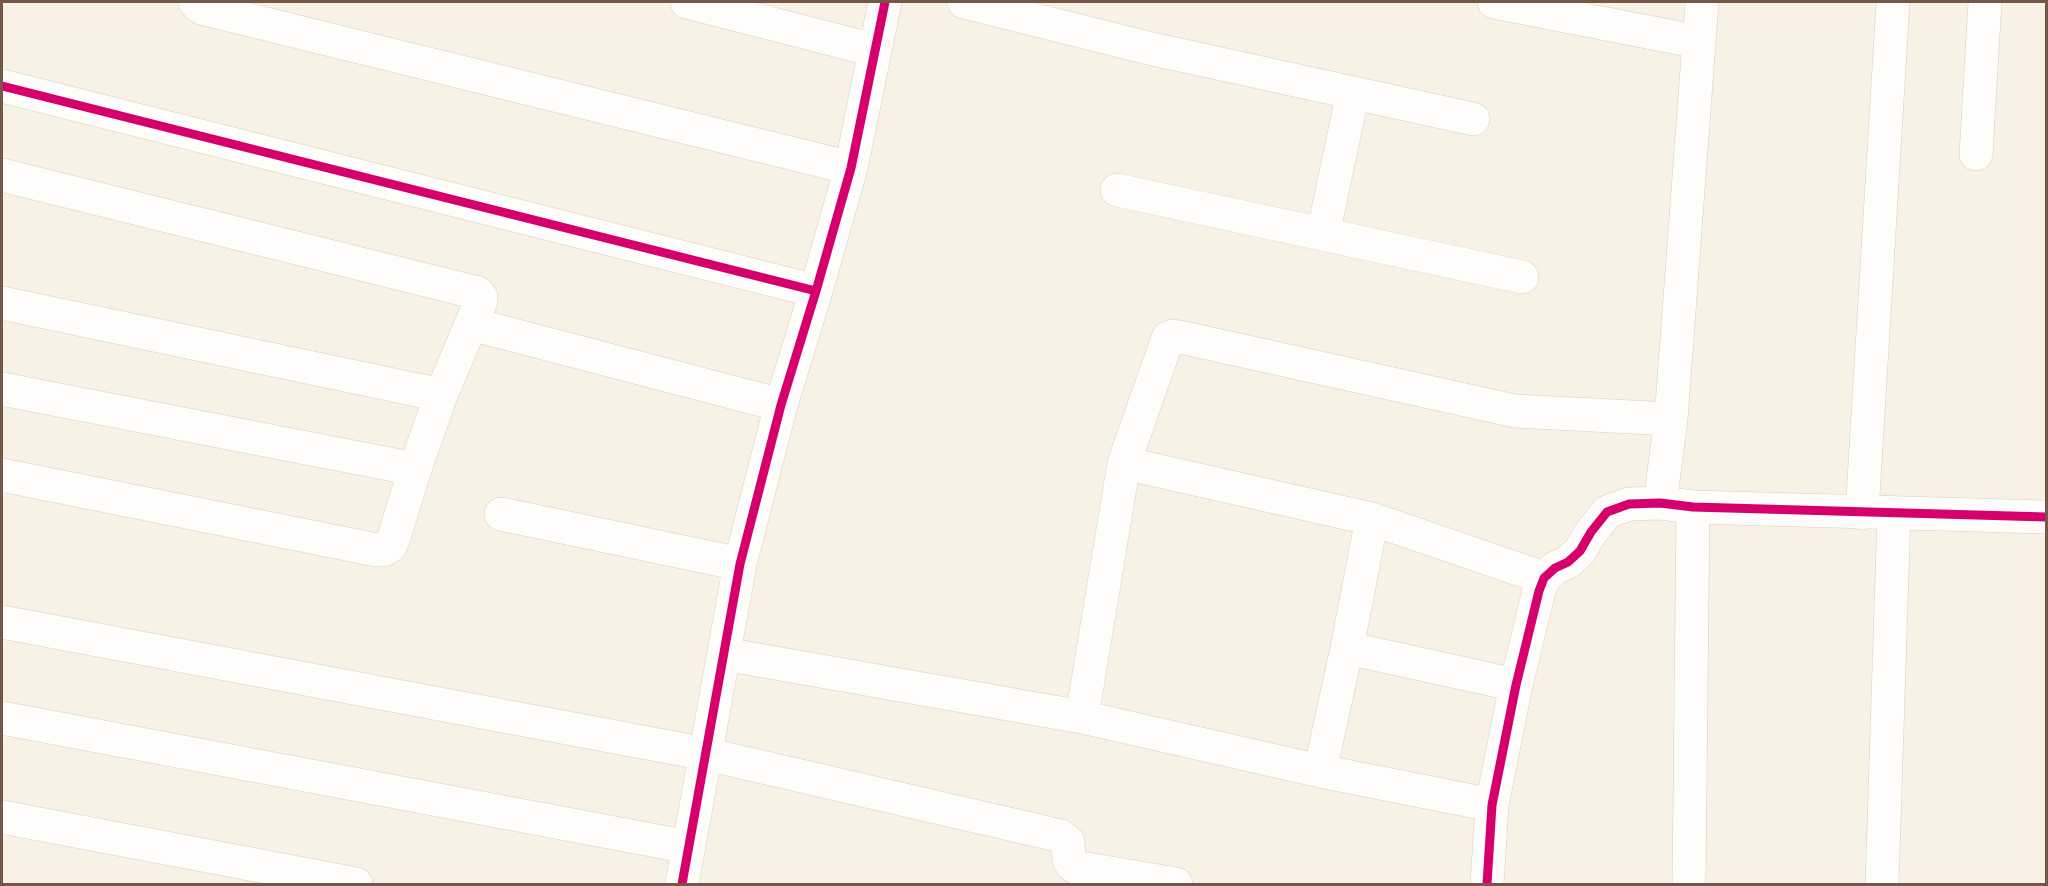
<!DOCTYPE html>
<html>
<head>
<meta charset="utf-8">
<style>
  body { margin:0 }
  #map { position:relative; width:2048px; height:886px; overflow:hidden; background:#f7f1e6; font-family:"Open Sans",sans-serif }
  canvas { display:block }
  .frame { position:absolute; inset:0; border:3px solid #745747; pointer-events:none }
</style>
</head>
<body>
<div id="map">
<canvas width="2048" height="886"></canvas>
<div class="frame"></div>
</div>
<script>
const ctx = document.querySelector('canvas').getContext('2d');
ctx.lineJoin = 'round';
const toPath = rows => new Path2D(rows.map(r => 'M' + r).join(''));
function stroke(path, color, width, dash) { ctx.strokeStyle = color; ctx.lineWidth = width; ctx.lineCap = dash ? 'butt' : 'round'; ctx.setLineDash(dash || []); ctx.stroke(path); }
const minor = toPath([
  [195,2,201,8,851,168],
  [687,2,874,50],
  [964,2,1148,48,1473,119],
  [1494,2,1699,42],
  [2,86,816,291],
  [1976,154,1985,2],
  [2,175,478,293,481,297,481,301,441,395,415,469,393,540,390,546,384,550,377,550,2,475],
  [1117,190,1522,277],
  [1323,234,1353,93],
  [2,303,441,395],
  [471,324,781,405],
  [2,389,415,469],
  [1124,463,1372,519,1544,578],
  [1660,503,1671,419,1702,2],
  [1862,513,1893,2],
  [501,514,740,564],
  [2,622,706,754,1061,836,1068,842,1069,860,1072,865,1075,867,1176,884],
  [1347,648,1516,685],
  [724,654,1082,717,1320,771,1492,805],
  [1082,717,1124,463,1168,338,1173,336,1180,337,1515,411,1671,419],
  [2,718,689,847],
  [1320,771,1347,648,1372,519],
  [2,817,356,884],
  [682,884,740,564,781,405,816,291,851,168,885,2],
  [1487,884,1492,805,1516,685,1539,591,1544,578,1555,568,1568,562,1580,551,1591,532,1607,512,1629,504,1660,503,1693,507,2046,517],
  [1689,884,1693,507],
  [1882,884,1894,513]
]);
const cycleway = toPath([
  [2,86,816,291],
  [682,884,740,564,781,405,816,291,851,168,885,2],
  [1487,884,1492,805,1516,685,1539,591,1544,578,1555,568,1568,562,1580,551,1591,532,1607,512,1629,504,1660,503,1693,507,2046,517]
]);
stroke(minor, '#d8cec5', 34);
stroke(minor, '#fefdfb', 33);
stroke(cycleway, '#d6006c', 9);
</script>
</body>
</html>
